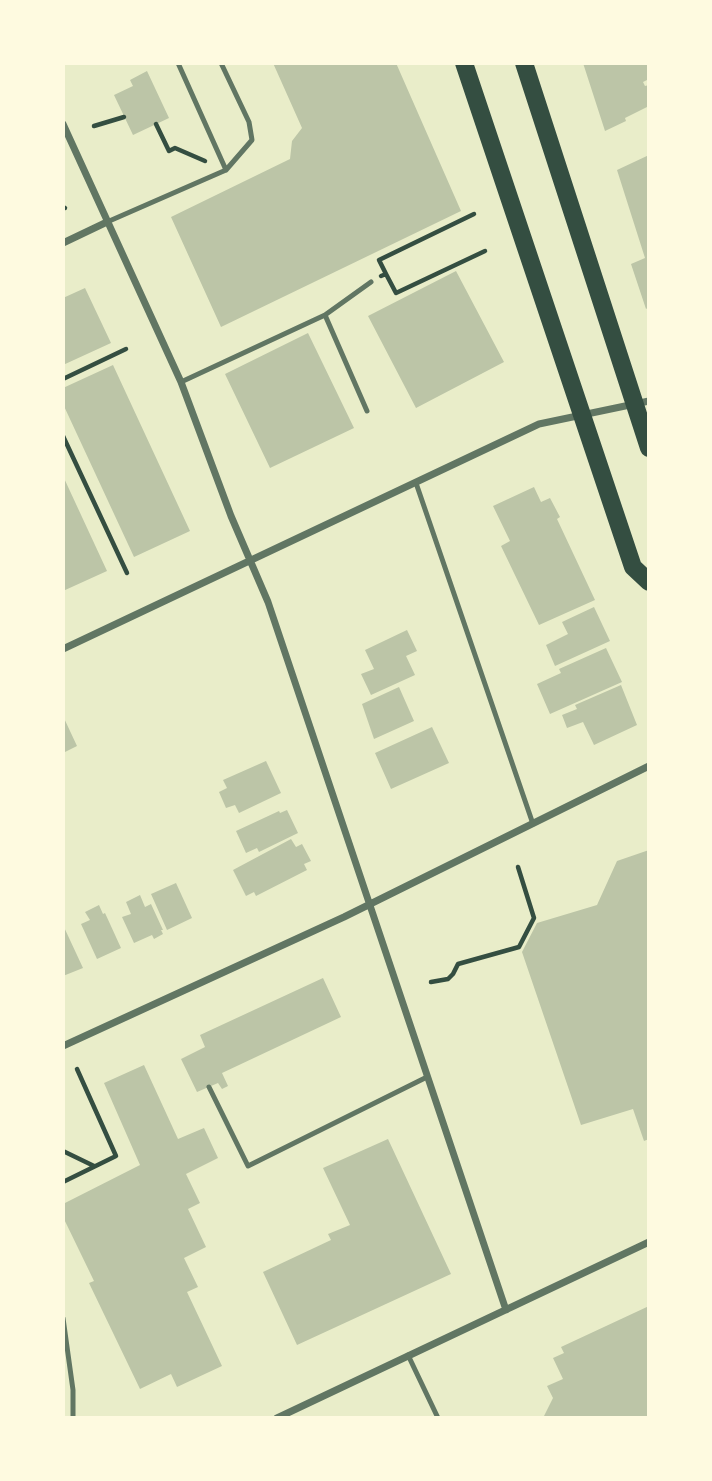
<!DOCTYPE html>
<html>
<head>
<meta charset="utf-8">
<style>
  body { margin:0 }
  #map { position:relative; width:712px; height:1481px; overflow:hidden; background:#e9edc9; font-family:Karla,sans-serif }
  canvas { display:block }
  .frame { position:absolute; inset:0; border:65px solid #fefae0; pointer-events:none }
</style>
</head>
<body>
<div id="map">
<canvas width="712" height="1481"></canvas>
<div class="frame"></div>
</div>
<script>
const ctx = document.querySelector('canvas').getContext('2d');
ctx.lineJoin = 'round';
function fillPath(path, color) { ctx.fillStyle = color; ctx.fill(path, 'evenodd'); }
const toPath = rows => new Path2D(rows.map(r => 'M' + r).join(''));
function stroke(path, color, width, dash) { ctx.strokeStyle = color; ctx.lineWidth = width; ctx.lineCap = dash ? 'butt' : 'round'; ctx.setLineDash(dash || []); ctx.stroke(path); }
const building = toPath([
  [273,63,396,63,461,211,221,327,171,217,290,159,292,141,302,128],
  [583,63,649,63,649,79,643,82,645,86,649,85,649,106,625,118,626,121,605,131],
  [147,71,169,118,133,135,114,95,133,86,130,80],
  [649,155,649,307,646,309,631,264,645,258,617,170],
  [456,271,504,362,416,408,368,316],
  [85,288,111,343,63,365,63,298],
  [308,333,354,428,270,468,225,374],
  [113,365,190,531,134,557,63,404,63,388],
  [63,476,107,571,63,591],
  [534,487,541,502,550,498,560,517,557,519,595,600,539,625,501,546,510,541,493,506],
  [594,607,610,641,555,666,546,645,568,634,562,622],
  [407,630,417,651,406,656,415,675,371,695,361,674,374,669,365,650],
  [606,648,622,682,550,714,537,684,561,673,559,669],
  [621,685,637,725,594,745,583,722,567,728,562,715,577,709,575,705],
  [399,687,414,721,374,739,362,704],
  [63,716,77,746,63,753],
  [432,727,449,763,391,789,375,753],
  [266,761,281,793,239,813,235,805,226,808,219,792,227,788,223,780],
  [287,810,298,833,259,852,257,848,246,853,236,831,279,811,280,813],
  [291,839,296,847,302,844,311,861,304,864,307,870,256,896,254,892,246,896,233,870],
  [649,850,649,1139,644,1141,633,1109,581,1125,522,952,537,923,597,905,617,861],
  [176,883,192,918,167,930,151,894],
  [140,895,145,907,151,904,163,930,161,930,163,934,154,939,152,935,134,943,122,917,131,914,126,902],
  [99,905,103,914,105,913,121,948,97,959,81,924,90,920,85,912],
  [63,925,83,968,63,976],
  [323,978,341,1017,222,1073,228,1086,222,1089,218,1083,197,1092,181,1059,205,1047,200,1035],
  [144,1065,178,1139,204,1128,218,1158,186,1174,200,1203,188,1209,206,1247,184,1258,198,1287,187,1292,222,1366,177,1387,171,1374,140,1389,89,1283,94,1281,63,1217,63,1204,140,1165,104,1083],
  [388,1139,451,1274,297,1345,263,1272,331,1240,328,1234,350,1225,323,1168],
  [649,1306,649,1418,543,1418,553,1398,547,1386,563,1379,553,1358,564,1353,561,1347]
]);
const path = toPath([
  [156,124,169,151,175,148,205,161],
  [94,126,124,117],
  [63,207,65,208],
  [386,274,396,293,485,251],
  [381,276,386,274,379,260,474,214],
  [63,379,126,349],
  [63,436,127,573],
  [431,982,448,979,453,974,458,964,519,947,534,918,518,867],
  [63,1151,94,1166],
  [63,1182,116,1156,77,1069]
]);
const service = toPath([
  [221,63,249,122,252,140,226,170],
  [107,222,226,170,178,63],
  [325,315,367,411],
  [181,382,325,315,371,282],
  [416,483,533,824],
  [209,1087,248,1166,427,1077],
  [63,1318,73,1390,73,1418],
  [408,1355,438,1418]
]);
const minor = toPath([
  [63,124,181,382,231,516,268,602,506,1310],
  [63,243,107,222],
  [63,649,539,424,649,401],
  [63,1046,344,917,649,766],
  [277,1418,649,1242]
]);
const primary = toPath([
  [464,63,633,567,649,582],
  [524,63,649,448]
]);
fillPath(building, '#bcc5a7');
stroke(path, '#344e41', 4.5);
stroke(service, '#617663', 5);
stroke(minor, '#617663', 7);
stroke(primary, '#344e41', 18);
</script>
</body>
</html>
